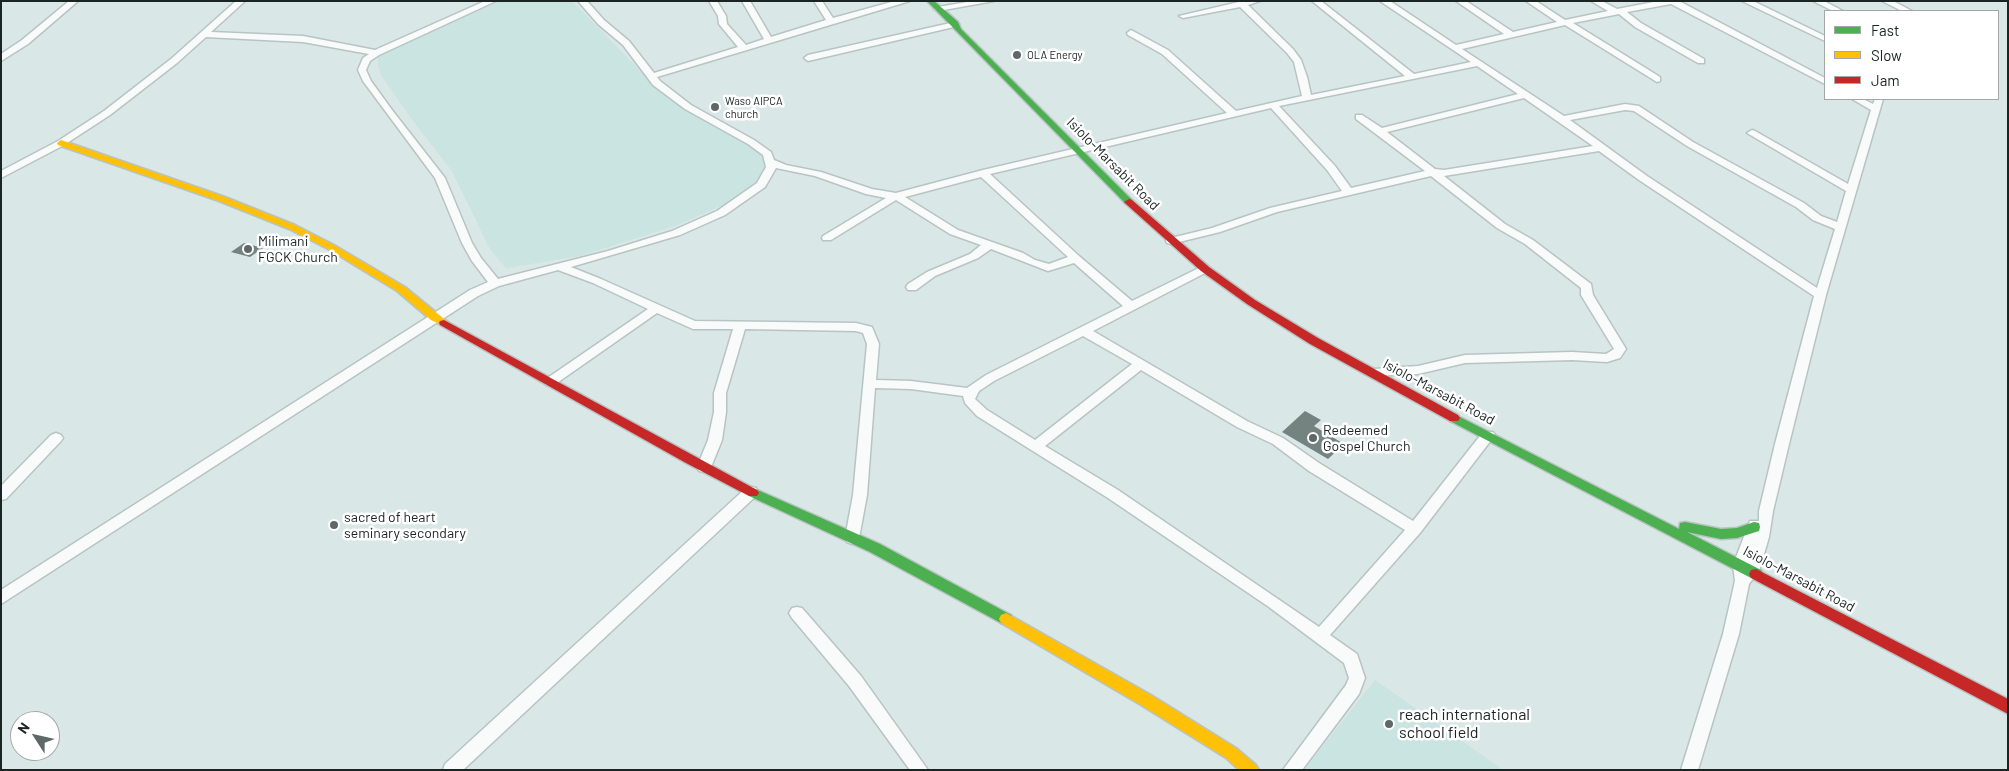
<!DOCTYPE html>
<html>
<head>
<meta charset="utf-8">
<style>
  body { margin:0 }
  #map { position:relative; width:2009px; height:771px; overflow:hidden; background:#d9e7e6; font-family:Barlow,sans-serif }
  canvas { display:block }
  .frame { position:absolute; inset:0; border:2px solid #1a2423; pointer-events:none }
  .legend { position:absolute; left:1824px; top:10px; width:175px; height:90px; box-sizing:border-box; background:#fff; border:1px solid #a3a7a7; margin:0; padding:6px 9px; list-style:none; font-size:15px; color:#1a2423 }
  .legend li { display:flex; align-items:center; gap:10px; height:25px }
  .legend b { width:25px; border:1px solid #a3a7a7 }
  .north { position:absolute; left:10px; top:711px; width:50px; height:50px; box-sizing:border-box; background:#fff; border:1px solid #a3a7a7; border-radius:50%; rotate:305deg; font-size:14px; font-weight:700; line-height:20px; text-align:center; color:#1a2423 }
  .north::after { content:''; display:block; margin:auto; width:18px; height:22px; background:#5d6867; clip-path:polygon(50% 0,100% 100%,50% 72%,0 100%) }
</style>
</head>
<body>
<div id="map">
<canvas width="2009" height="771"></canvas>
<div class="frame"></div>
<ul class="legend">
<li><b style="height:6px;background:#4caf50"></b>Fast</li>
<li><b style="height:6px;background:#ffc107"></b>Slow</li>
<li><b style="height:6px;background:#c62828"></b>Jam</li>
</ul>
<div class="north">N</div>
</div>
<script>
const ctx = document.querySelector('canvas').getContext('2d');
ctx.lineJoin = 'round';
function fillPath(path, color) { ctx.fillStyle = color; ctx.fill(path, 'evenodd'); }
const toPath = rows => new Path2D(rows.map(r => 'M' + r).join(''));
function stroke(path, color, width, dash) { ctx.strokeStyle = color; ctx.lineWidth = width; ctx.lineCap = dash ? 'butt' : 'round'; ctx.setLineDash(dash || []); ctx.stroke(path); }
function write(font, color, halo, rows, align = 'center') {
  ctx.font = font + ' Barlow,sans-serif'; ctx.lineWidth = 5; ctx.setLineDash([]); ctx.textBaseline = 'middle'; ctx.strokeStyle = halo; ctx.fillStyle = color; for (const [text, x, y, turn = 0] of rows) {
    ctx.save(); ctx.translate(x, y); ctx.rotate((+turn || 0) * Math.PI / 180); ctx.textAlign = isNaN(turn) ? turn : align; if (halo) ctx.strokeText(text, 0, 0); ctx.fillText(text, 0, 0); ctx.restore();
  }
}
const built = toPath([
  [500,1,572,1,662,93,762,145,775,161,760,178,730,202,675,226,580,256,506,268,490,249,452,171,413,121,381,75,378,66,378,56,406,41],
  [1375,680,1496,765,1502,770,1304,770]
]);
const building = toPath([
  [244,243,263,248,250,257,231,252],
  [1305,411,1321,420,1314,426,1344,444,1328,459,1282,432]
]);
const street = toPath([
  [69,1,78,1,28,44,1,61,1,54,22,40,69,1],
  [236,1,245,1,211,32,303,36,375,50,485,1,496,1,379,55,370,61,366,70,371,81,392,110,445,178,472,243,481,258,498,279,608,251,672,231,717,211,757,183,766,167,763,155,748,144,685,109,653,85,623,45,598,24,578,1,587,1,604,20,629,41,654,73,738,47,719,24,718,16,709,1,717,1,726,16,727,24,746,45,764,39,742,1,750,1,771,37,826,20,814,1,822,1,833,18,895,1,910,1,657,77,660,81,691,105,754,140,771,152,774,160,786,165,821,172,872,189,896,193,983,170,1227,113,1162,54,1128,35,1127,33,1131,30,1168,50,1236,111,1302,96,1294,62,1287,53,1240,7,1183,18,1179,16,1243,1,1260,1,1248,5,1293,49,1301,60,1307,77,1311,95,1405,76,1312,1,1321,1,1414,74,1471,62,1380,1,1390,1,1456,45,1504,34,1456,1,1466,1,1513,32,1557,22,1526,1,1536,1,1565,20,1608,11,1591,1,1602,1,1617,9,1659,1,1679,1,1825,78,1825,84,1671,4,1627,12,1641,23,1704,59,1704,63,1698,63,1635,27,1619,14,1573,23,1660,77,1660,81,1657,82,1565,25,1462,49,1564,116,1625,104,1639,106,1693,142,1804,203,1821,216,1837,222,1846,191,1747,133,1752,130,1755,131,1848,184,1871,110,1852,99,1863,99,1873,104,1875,99,1883,99,1826,295,1789,444,1773,511,1769,537,1759,571,1749,584,1739,634,1698,770,1681,770,1723,634,1735,581,1733,565,1750,521,1759,521,1759,511,1775,444,1814,296,1639,180,1599,151,1444,176,1505,224,1533,240,1591,284,1593,295,1626,349,1620,358,1607,362,1572,360,1465,363,1418,374,1370,376,1368,373,1374,369,1418,366,1465,355,1572,352,1606,354,1614,349,1581,295,1581,288,1525,244,1497,228,1431,176,1277,212,1220,232,1171,244,1167,243,1166,241,1167,239,1212,228,1270,208,1342,191,1327,170,1271,108,990,174,1079,256,1132,301,1201,267,1209,267,1211,269,1209,271,1093,331,1247,421,1283,438,1319,463,1413,521,1483,432,1493,432,1495,435,1420,533,1330,635,1357,654,1365,678,1359,694,1302,770,1283,770,1346,685,1349,678,1344,663,1269,607,1108,498,977,416,965,403,963,396,911,389,875,388,867,495,859,538,857,542,852,544,847,542,845,538,853,495,867,344,863,333,856,331,745,329,726,393,726,412,722,440,711,467,709,471,704,472,699,471,697,467,708,440,714,412,714,393,733,329,693,329,657,313,554,385,546,385,544,382,546,379,648,309,593,283,558,270,499,286,478,296,1,604,1,590,470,290,488,282,472,261,462,243,435,178,363,81,358,70,363,58,369,54,303,42,206,37,177,63,110,115,64,145,1,178,1,171,58,141,104,111,171,59,236,1],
  [1477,66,1518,94,1382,128,1362,115,1356,115,1356,119,1425,171,1351,188,1335,166,1279,106,1477,66],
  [1524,98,1593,146,1444,170,1435,169,1387,132,1524,98],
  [1625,110,1634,111,1687,146,1796,207,1813,220,1835,229,1817,288,1647,176,1570,120,1625,110],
  [776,168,815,176,866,194,886,198,823,236,822,238,823,240,831,240,896,200,950,234,981,245,970,254,927,272,908,284,906,287,908,290,916,290,935,276,978,258,991,249,1048,271,1074,263,1123,306,986,375,967,388,911,381,876,380,879,344,872,327,856,323,695,321,601,279,571,267,680,235,725,215,765,187,776,168],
  [981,177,1068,257,1049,264,1035,260,1023,253,958,230,905,197,981,177],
  [1083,336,1132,364,1035,440,987,410,975,399,979,391,994,381,1083,336],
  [1141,370,1237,427,1273,444,1309,471,1405,530,1319,627,1118,490,1045,446,1141,370],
  [973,1,994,1,938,11,934,9,938,7,973,1],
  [1742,1,1753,1,1825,36,1825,41,1742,1],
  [1813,1,1824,1,1843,11,1833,11,1813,1],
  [1882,1,1893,1,1912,11,1902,11,1882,1],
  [955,22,959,24,958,26,808,61,804,58,808,55,955,22],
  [56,433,61,435,63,438,61,441,6,499,1,500,1,486,51,435,56,433],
  [751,487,756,488,758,492,756,496,463,770,443,770,445,764,746,488,751,487],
  [797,607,802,608,861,676,928,770,910,770,849,686,792,618,789,613,792,608,797,607]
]);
const fast = toPath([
  [927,1,934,1,958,22,961,29,1132,200,1132,204,1126,204,927,1],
  [1454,414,1679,529,1680,523,1685,522,1721,529,1737,528,1754,522,1759,523,1760,527,1759,531,1737,538,1721,539,1687,532,1761,570,1763,574,1761,578,1756,579,1751,578,1450,421,1448,418,1454,414],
  [753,488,880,544,1011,615,1013,619,1011,623,1006,625,1001,623,870,552,749,496,747,493,749,490,753,488]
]);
const slow = toPath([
  [61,140,225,197,295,225,334,245,405,287,449,323,444,326,431,320,397,291,328,249,289,229,219,201,58,145,57,143,61,140],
  [1006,613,1151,695,1236,748,1256,765,1259,770,1239,770,1226,758,1141,705,1001,623,999,619,1001,615,1006,613]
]);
const jam = toPath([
  [1129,199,1132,200,1209,267,1255,300,1318,338,1458,415,1460,418,1458,421,1450,421,1310,344,1247,304,1201,271,1126,204,1124,202,1129,199],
  [444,320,757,490,759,493,757,496,749,496,686,463,440,325,439,323,440,321,444,320],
  [1756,569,2008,699,2008,714,1751,578,1749,574,1751,570,1756,569]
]);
const markers = [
  [1017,55,5,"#5d6867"],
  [715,107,5,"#5d6867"],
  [248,249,5,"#5d6867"],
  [1313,438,5,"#5d6867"],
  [334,525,5,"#5d6867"],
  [1389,724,5,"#5d6867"]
];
const farPoinames = [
  ["OLA Energy",1027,55],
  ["Waso AIPCA",725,101],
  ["church",725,114]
];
const streetNames = [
  ["Isiolo-Marsabit Road",1113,164,45],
  ["Isiolo-Marsabit Road",1439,392,28],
  ["Isiolo-Marsabit Road",1799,579,28]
];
const poiNames = [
  ["Milimani",258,241],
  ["FGCK Church",258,257],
  ["Redeemed",1323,430],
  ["Gospel Church",1323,446],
  ["sacred of heart",344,517],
  ["seminary secondary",344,533]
];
const nearPoinames = [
  ["reach international",1399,715],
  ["school field",1399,733]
];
fillPath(built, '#c9e4e1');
fillPath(building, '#758380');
stroke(street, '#b8c4c3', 3);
stroke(fast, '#b8c4c3', 3);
stroke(slow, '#b8c4c3', 3);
stroke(jam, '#b8c4c3', 3);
fillPath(street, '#f9fbfb');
fillPath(fast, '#4caf50');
fillPath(slow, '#ffc107');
fillPath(jam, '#c62828');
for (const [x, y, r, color] of markers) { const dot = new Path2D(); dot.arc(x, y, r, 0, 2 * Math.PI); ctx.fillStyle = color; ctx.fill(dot); stroke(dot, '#fff', 2); }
write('11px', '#1a2423', '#fff', farPoinames, 'left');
write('14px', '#1a2423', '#fff', streetNames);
write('14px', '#1a2423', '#fff', poiNames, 'left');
write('16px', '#1a2423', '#fff', nearPoinames, 'left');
</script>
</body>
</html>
